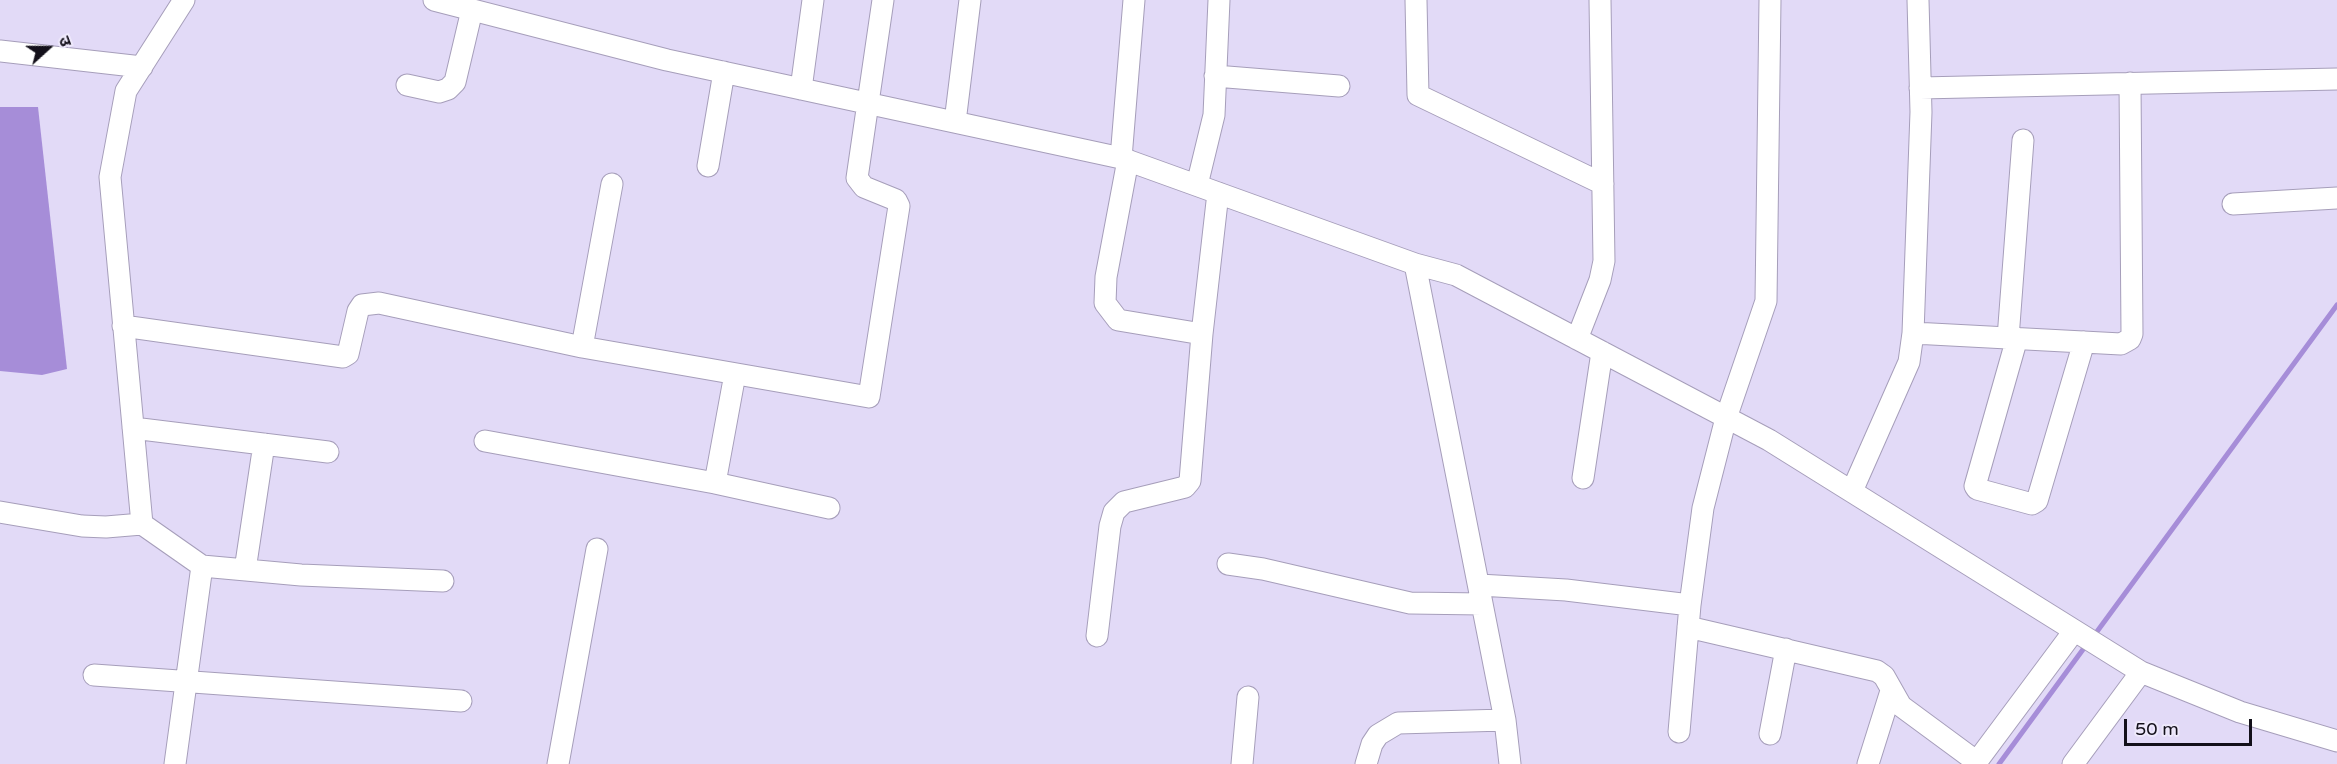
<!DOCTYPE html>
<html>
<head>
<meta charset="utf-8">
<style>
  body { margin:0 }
  #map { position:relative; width:2337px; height:764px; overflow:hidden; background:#e2daf7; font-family:"Varela Round","Noto Sans Devanagari",sans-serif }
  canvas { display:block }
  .north { position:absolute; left:18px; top:18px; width:60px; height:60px; -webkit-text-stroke:4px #eee9fb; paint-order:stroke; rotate:69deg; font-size:16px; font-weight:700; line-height:24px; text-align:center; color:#13101a }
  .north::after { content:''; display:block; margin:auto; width:21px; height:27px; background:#13101a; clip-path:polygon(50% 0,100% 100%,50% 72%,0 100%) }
  .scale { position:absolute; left:2124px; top:719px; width:128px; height:27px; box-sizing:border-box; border:3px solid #13101a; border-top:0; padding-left:8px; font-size:18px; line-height:21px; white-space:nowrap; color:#13101a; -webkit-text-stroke:4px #eee9fb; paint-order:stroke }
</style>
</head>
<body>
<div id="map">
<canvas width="2337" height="764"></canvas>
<div class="north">उ</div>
<div class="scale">50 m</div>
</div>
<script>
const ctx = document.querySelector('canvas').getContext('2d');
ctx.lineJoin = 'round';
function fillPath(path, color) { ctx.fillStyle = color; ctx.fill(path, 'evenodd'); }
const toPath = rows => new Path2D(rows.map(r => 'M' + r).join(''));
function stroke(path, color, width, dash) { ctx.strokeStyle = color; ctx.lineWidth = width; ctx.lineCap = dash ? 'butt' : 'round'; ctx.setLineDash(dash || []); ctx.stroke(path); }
const water = toPath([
  [0,107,38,107,67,369,42,375,0,371]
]);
const stream = toPath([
  [2093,637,2337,305],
  [1999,764,2087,644]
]);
const minor = toPath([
  [434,0,667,60,1121,158,1415,264,1456,275,1769,440,2141,672,2240,712,2337,741],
  [1416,0,1418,95,1603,184],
  [0,51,142,67],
  [1215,76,1339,86],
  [407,85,439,92,448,89,455,82,472,10],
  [1920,88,2337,79],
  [801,89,813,0],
  [955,122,970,0],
  [1121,158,1134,0],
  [1128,160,1106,277,1105,303,1118,320,1202,334],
  [708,166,724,72],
  [1197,185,1214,115,1219,0],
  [2233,204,2337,198],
  [1415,264,1505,720,1510,764],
  [123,326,343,357,348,354,358,311,362,305,379,303,582,347,869,397,899,206,896,200,864,187,857,178,883,0],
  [1913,333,2121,344,2130,339,2132,334,2130,83],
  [2008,338,2023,140],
  [2017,338,1975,486,1977,489,2032,504,2037,501,2084,342],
  [1577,339,1600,280,1604,261,1600,0],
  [582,347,612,184],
  [133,428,328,452],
  [485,441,715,483,829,508],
  [1583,478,1602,352],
  [715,483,735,374],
  [1852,491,1909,362,1913,333,1921,112,1918,0],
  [0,512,82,526,106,527,142,524],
  [1228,564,1263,569,1410,603,1482,604],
  [202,566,301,575,443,581],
  [245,570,264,444],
  [1479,585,1566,590,1690,605],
  [1688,627,1877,671,1884,676,1901,706,1977,762],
  [1097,636,1110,526,1114,512,1124,502,1177,489,1185,487,1190,481,1202,334,1218,193],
  [94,675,461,701],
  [1679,732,1690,605,1703,508,1726,418,1766,301,1770,0],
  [1770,734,1786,649],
  [175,764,202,566,142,524,110,177,126,91,184,0],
  [558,764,597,549],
  [1242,764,1248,697],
  [1366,764,1372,744,1378,735,1398,723,1505,720],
  [1868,764,1891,691],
  [1975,764,2074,631],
  [2073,764,2141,672]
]);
fillPath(water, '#a68dd8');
stroke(stream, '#a68dd8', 5);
stroke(minor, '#a69eba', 23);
stroke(minor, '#fff', 21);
</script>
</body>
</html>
